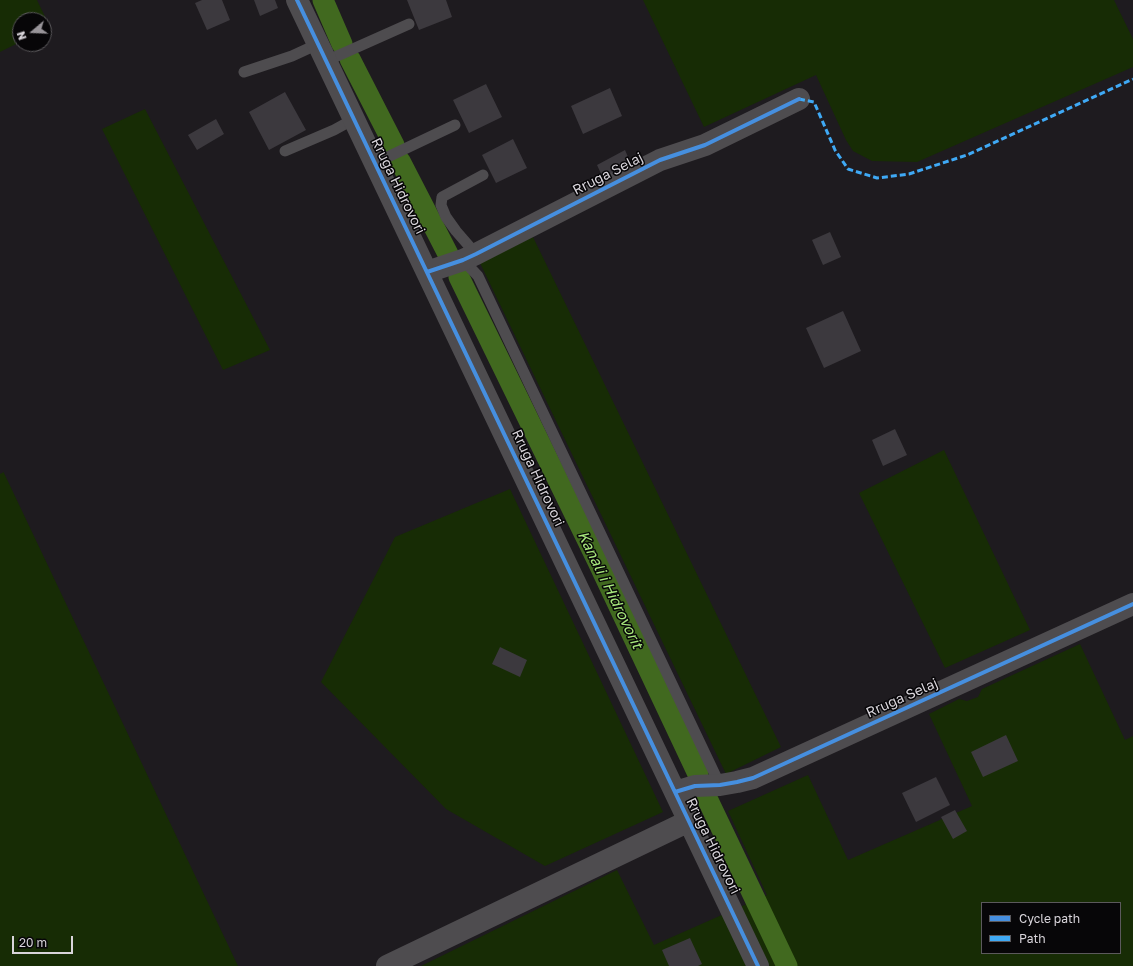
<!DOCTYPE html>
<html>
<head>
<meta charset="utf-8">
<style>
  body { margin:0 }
  #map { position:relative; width:1133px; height:966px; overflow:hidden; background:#1e1b1f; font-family:"Golos Text",sans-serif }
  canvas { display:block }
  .legend { position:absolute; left:981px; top:902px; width:140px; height:52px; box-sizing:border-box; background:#070608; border:1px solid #5b595c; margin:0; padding:5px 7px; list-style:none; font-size:12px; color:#d9d5db }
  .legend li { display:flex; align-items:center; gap:8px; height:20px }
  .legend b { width:20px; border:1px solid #5b595c }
  .north { position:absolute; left:12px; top:12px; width:40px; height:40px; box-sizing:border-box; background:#070608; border:1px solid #5b595c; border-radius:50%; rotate:251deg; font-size:11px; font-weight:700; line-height:16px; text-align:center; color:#d9d5db }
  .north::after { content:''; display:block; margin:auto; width:14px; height:18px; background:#989499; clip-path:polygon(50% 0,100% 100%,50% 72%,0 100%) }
  .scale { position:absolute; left:12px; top:936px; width:61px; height:18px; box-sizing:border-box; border:2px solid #d9d5db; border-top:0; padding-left:5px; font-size:12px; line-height:14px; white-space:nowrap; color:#d9d5db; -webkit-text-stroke:3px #070608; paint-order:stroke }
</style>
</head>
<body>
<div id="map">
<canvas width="1133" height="966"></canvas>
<ul class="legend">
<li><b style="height:5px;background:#468fdf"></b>Cycle path</li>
<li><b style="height:5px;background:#3fa9f5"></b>Path</li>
</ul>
<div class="north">N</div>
<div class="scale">20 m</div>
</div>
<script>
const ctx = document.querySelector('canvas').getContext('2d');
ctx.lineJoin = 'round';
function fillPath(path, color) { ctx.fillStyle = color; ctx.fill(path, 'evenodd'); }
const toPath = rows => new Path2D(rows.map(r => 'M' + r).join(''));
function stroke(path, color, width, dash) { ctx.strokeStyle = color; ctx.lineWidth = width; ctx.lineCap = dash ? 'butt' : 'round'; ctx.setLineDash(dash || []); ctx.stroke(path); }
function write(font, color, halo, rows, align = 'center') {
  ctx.font = font + ' "Golos Text",sans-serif'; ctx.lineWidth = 3; ctx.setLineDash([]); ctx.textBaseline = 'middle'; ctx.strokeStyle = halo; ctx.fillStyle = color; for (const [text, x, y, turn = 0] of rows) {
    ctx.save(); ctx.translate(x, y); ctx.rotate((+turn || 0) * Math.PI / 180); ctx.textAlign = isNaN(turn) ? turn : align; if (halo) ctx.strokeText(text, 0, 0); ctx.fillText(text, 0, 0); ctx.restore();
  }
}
const green = toPath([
  [0,0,37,0,50,27,44,30,44,20,20,20,20,42,0,52],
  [643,0,1114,0,1133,39,1133,67,917,162,872,161,853,151,846,140,816,75,704,127],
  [145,109,270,350,223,370,102,129],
  [533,237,781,747,726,774,480,263],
  [944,450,1030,630,945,668,859,493],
  [4,472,4,473,238,966,0,966,0,474],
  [510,489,663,812,545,866,446,809,321,682,395,537],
  [1080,644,1125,740,1133,736,1133,966,421,966,617,870,654,945,767,895,728,811,808,775,848,860,972,806,929,714,959,699,967,701,978,697,982,689],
  [982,903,1120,903,1120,953,982,953]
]);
const canal = toPath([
  [323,0,342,44],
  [350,59,394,145],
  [400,161,448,254],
  [459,277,598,562,698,774],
  [705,794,787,966]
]);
const building = toPath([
  [202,0,222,0,230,20,207,30,195,3],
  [254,0,275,0,278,8,260,16],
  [407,0,446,0,452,17,419,30],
  [486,84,502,117,469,133,453,100],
  [610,88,622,116,583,134,571,106],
  [285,92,306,130,269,150,249,112],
  [216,119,224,134,197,150,188,135],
  [513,139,527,168,496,183,482,155],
  [625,150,631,164,603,178,597,165],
  [830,232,841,257,823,265,812,240],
  [843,311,861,351,824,368,806,328],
  [895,429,907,455,883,466,872,440],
  [500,647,527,660,520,677,492,664],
  [1006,735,1018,761,983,777,971,752],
  [936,777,950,805,916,822,902,793],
  [955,810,967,831,953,839,941,817],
  [690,938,702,964,698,966,669,966,662,950]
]);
const service = toPath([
  [326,61,409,24],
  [244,72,292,56,318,44],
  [285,151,334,130,354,119],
  [375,163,455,125],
  [476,254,456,231,446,217,441,205,442,197,483,175],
  [463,260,478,276,720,785]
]);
const minor = toPath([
  [297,0,758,966],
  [427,272,463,260,476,254,660,160,705,145,799,99],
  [675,792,695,786,720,785,737,782,753,778,1133,604],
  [387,966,689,821]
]);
const quiet = toPath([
  [799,99,814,102,835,150,848,169,877,178,909,174,967,155,1133,79]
]);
const cycleway = toPath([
  [297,0,758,966],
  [427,272,463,260,476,254,660,160,705,145,799,99],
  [675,792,695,786,720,785,737,782,753,778,1133,604]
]);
const streetNames = [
  ["Rruga Selaj",608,174,-27],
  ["Rruga Hidrovori",398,186,64],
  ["Rruga Hidrovori",538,478,65],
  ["Rruga Selaj",902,698,-24],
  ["Rruga Hidrovori",713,846,64]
];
const waterNames = [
  ["Kanali i Hidrovorit",610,590,64]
];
fillPath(green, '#172c05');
stroke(canal, '#41691f', 21);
fillPath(building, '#3c393e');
stroke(service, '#4e4c4f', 11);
stroke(minor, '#4e4c4f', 22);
stroke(quiet, '#3fa9f5', 3, [6, 3]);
stroke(cycleway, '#468fdf', 4);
write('14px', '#d9d5db', '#070608', streetNames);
write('italic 15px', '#a7e67c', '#070608', waterNames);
</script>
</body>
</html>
